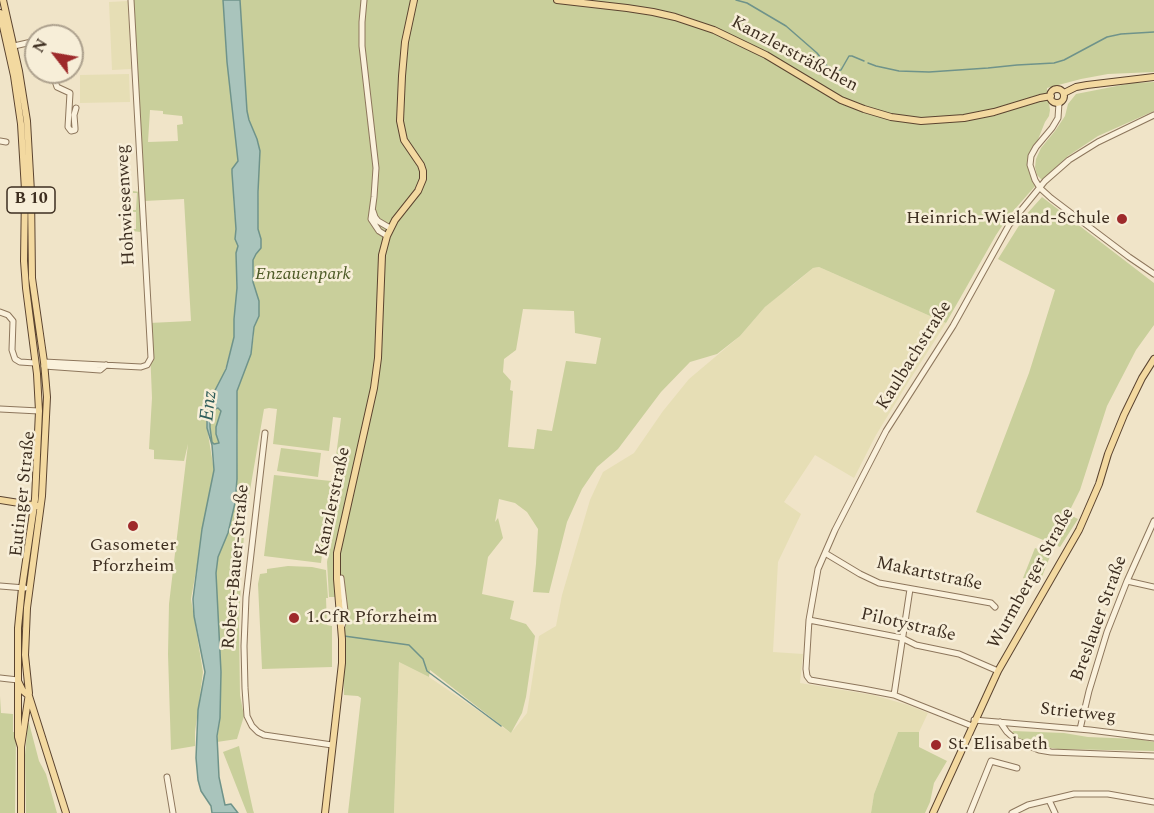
<!DOCTYPE html>
<html>
<head>
<meta charset="utf-8">
<style>
  body { margin:0 }
  #map { position:relative; width:1154px; height:813px; overflow:hidden; background:#f0e4c8; font-family:Spectral,serif }
  canvas { display:block }
  .north { position:absolute; left:24px; top:24px; width:60px; height:60px; box-sizing:border-box; background:#f7eed8; border:2px solid #ada18e; border-radius:50%; rotate:301deg; font-size:16px; font-weight:700; line-height:24px; text-align:center; color:#3d2e20 }
  .north::after { content:''; display:block; margin:auto; width:21px; height:27px; background:#9e2a2b; clip-path:polygon(50% 0,100% 100%,50% 72%,0 100%) }
</style>
</head>
<body>
<div id="map">
<canvas width="1154" height="813"></canvas>
<div class="north">N</div>
</div>
<script>
const ctx = document.querySelector('canvas').getContext('2d');
ctx.lineJoin = 'round';
function fillPath(path, color) { ctx.fillStyle = color; ctx.fill(path, 'evenodd'); }
const toPath = rows => new Path2D(rows.map(r => 'M' + r).join(''));
function stroke(path, color, width, dash) { ctx.strokeStyle = color; ctx.lineWidth = width; ctx.lineCap = dash ? 'butt' : 'round'; ctx.setLineDash(dash || []); ctx.stroke(path); }
function write(font, color, halo, rows, align = 'center') {
  ctx.font = font + ' Spectral,serif'; ctx.lineWidth = 5; ctx.setLineDash([]); ctx.textBaseline = 'middle'; ctx.strokeStyle = halo; ctx.fillStyle = color; for (const [text, x, y, turn = 0] of rows) {
    ctx.save(); ctx.translate(x, y); ctx.rotate((+turn || 0) * Math.PI / 180); ctx.textAlign = isNaN(turn) ? turn : align; if (halo) ctx.strokeText(text, 0, 0); ctx.fillText(text, 0, 0); ctx.restore();
  }
}
const farmland = toPath([
  [128,1,131,69,112,70,109,2],
  [129,74,130,102,80,103,80,75],
  [819,267,946,323,909,381,876,435,854,478,815,455,784,502,801,514,778,562,773,652,803,654,800,683,873,695,908,705,928,713,919,732,898,732,874,794,871,813,394,813,399,662,429,677,511,733,527,713,539,636,556,626,562,595,590,500,603,472,634,453,663,411,689,379,740,336,765,307,784,290,793,285,813,268]
]);
const green = toPath([
  [133,0,223,0,227,62,238,161,232,169,234,209,238,246,236,253,237,288,234,319,235,328,234,337,223,377,206,406,207,428,214,470,191,599,203,672,195,732,195,746,171,750,168,654,169,604,188,444,184,461,154,459,154,450,149,449,152,398,149,323,191,321,184,199,144,201],
  [150,110,163,111,163,114,182,116,183,124,177,125,178,141,148,142],
  [240,0,1154,0,1154,72,1108,74,1081,79,1047,88,1050,110,1049,116,1045,122,1035,147,1030,154,1036,185,1008,217,996,235,946,323,819,267,813,268,765,307,740,336,717,354,690,362,661,392,618,449,597,467,582,489,567,522,549,593,533,592,536,564,538,529,527,512,515,503,499,499,495,522,498,518,503,538,488,557,482,594,514,601,510,619,526,624,535,636,526,697,522,713,511,733,430,670,429,677,399,662,394,813,348,813,361,698,358,696,344,695,343,668,345,629,341,597,329,597,327,562,335,518,333,479,341,418,333,417,329,451,273,444,277,409,269,408,264,409,245,519,241,580,239,626,240,695,244,716,237,739,217,742,220,718,221,672,216,573,218,557,228,533,235,503,237,479,238,435,236,401,237,391,251,354,254,335,253,260,261,239,258,230,259,144,249,120,247,111],
  [523,309,574,311,575,333,601,338,596,364,566,361,552,431,537,429,534,449,508,447,513,391,510,390,511,381,503,372,504,359,516,350],
  [1154,82,1154,111,1098,136,1068,156,1042,180,1037,175,1035,167,1036,159,1041,148,1055,131,1065,116,1068,104,1076,94,1132,83],
  [133,191,140,192,141,231,140,232,132,231,132,229,136,229,136,212,132,212,133,210,136,210,137,193,133,193],
  [1042,197,1154,283,1154,325,1136,350,1107,406,1080,490,1068,514,1078,519,1060,547,976,512,1029,373,1055,290,998,259,1025,216],
  [215,408,220,408,221,411,216,428,217,438,219,441,217,444,212,443,210,427,210,421],
  [281,448,321,453,318,477,277,471],
  [274,475,331,481,321,563,264,556],
  [1035,548,1051,554,1039,584,1023,578],
  [288,566,312,567,326,570,328,598,326,598,327,625,332,626,332,667,262,669,258,584,260,574,267,573,267,569],
  [0,696,1,713,13,714,13,732,16,732,15,813,0,813],
  [28,723,29,723,39,761,46,774,57,813,26,813,25,755],
  [1013,731,1064,733,1088,737,1138,739,1154,742,1154,751,1058,749,1043,747,1022,741,1015,737,1012,733],
  [898,732,919,732,919,747,947,761,934,783,930,802,925,813,871,813,874,794],
  [239,746,253,810,254,813,247,813,223,752]
]);
const water = toPath([
  [223,0,240,0,247,111,249,120,257,139,260,151,258,192,258,229,261,239,261,248,256,254,253,260,253,282,259,301,259,316,254,327,251,354,237,391,237,479,235,503,228,533,218,557,216,573,221,672,220,718,217,736,219,777,225,805,231,804,238,813,212,813,211,806,201,791,198,780,196,758,198,710,205,672,194,616,193,599,202,529,214,470,212,445,207,428,207,406,226,369,234,337,234,319,237,288,236,253,238,246,235,239,236,229,232,173,232,169,238,161,227,62,223,0],
  [218,408,221,411,216,427,216,434,219,443,214,444,212,442,210,427,210,421,215,409,218,408]
]);
const stream = toPath([
  [736,0,747,3,786,26,817,53,831,71,841,70,849,56,852,56,864,61],
  [868,63,876,66,899,71,929,72,988,68,1017,65,1054,63,1064,60,1107,37,1121,34,1154,32],
  [344,636,409,645,423,659,427,671,501,726]
]);
const minor = toPath([
  [364,0,362,22,362,46,376,168,374,197,371,219,379,231,387,236],
  [14,46,36,41],
  [52,72,57,87,70,93,68,127,71,131,75,130,75,128,74,115,76,108],
  [1059,103,1058,118,1052,128,1036,147,1031,156,1030,165,1035,180,1040,188,1051,198,1129,257,1154,274],
  [0,141,6,142],
  [373,211,375,217,378,221,390,228],
  [0,312,8,315,13,321,12,350,15,359,20,362,35,363],
  [44,362,141,367,147,365,151,358,131,0],
  [44,366,100,370,106,365],
  [0,409,39,411],
  [265,433,246,597,244,646,245,688,247,716,252,726,258,732,264,735,332,745],
  [825,553,860,574,879,583,991,603,995,607],
  [341,578,345,611,344,620,342,626],
  [1127,581,1154,587],
  [0,586,25,588],
  [809,620,902,638,916,645,959,654,998,671],
  [0,678,18,680],
  [894,695,910,589],
  [974,720,1090,730,1154,738],
  [1000,722,1007,732,1017,741,1039,750,1051,752,1154,756],
  [972,726,894,695,863,689,810,680,807,676,806,669,809,620,818,569,835,530,886,431,953,326,1009,225,1045,181,1069,160,1098,142,1154,115],
  [1080,729,1089,691,1107,632,1127,581,1154,521],
  [167,777,173,813],
  [1049,800,1055,813],
  [970,813,991,761,1017,768],
  [1012,813,1028,805,1074,794,1108,794,1154,802]
]);
const major = toPath([
  [3,0,19,71,27,121,31,192,32,278,44,362,47,397,42,496,27,608,25,655,29,693,21,747],
  [557,0,627,8,653,12,675,17,714,30,766,55,841,100,864,109,891,117,921,121,964,118,994,112,1040,98,1051,96],
  [0,13,14,76,21,124,25,190,24,261,26,288,37,374,39,411,35,499,22,588,18,628,18,737,21,747,21,813],
  '1050 96a7 7 0 1 1 14 0a7 7 0 1 1-14 0Z',
  [1064,93,1076,87,1087,85,1154,77],
  [0,500,38,506],
  [18,681,23,691,29,696,66,813],
  [325,813,342,663,342,639,337,579,337,553,374,388,378,358,382,255,387,236,395,220,418,191,423,179,423,171,421,165,404,140,400,121,402,76,405,42,414,0],
  [933,813,998,671,1079,530,1099,484,1108,454,1124,415,1142,378,1154,359]
]);
const markers = [
  [1122,219,6,"#9e2a2b"],
  [133,526,6,"#9e2a2b"],
  [294,618,6,"#9e2a2b"],
  [936,745,6,"#9e2a2b"]
];
const shields = [
  [31,200,48]
];
const shieldNames = [
  ["B 10",31,200]
];
const streetNames = [
  ["Kanzlersträßchen",794,55,28],
  ["Hohwiesenweg",127,205,-93],
  ["Kaulbachstraße",915,356,-58],
  ["Eutinger Straße",24,494,-84],
  ["Kanzlerstraße",334,502,-78],
  ["Robert-Bauer-Straße",237,567,-85],
  ["Makartstraße",929,575,12],
  ["Wurmberger Straße",1032,579,-61],
  ["Breslauer Straße",1100,619,-70],
  ["Pilotystraße",908,626,13],
  ["Strietweg",1078,714,6]
];
const poiNames = [
  ["Heinrich-Wieland-Schule",1110,219,"right"],
  ["Gasometer",133,546,"center"],
  ["Pforzheim",133,567,"center"],
  ["1.CfR Pforzheim",306,618],
  ["St. Elisabeth",948,745]
];
const parkNames = [
  ["Enzauenpark",303,275]
];
const waterNames = [
  ["Enz",210,406,-84]
];
fillPath(farmland, '#e6deb5');
fillPath(green, '#c9cf9b');
fillPath(water, '#a9c4bc');
stroke(water, '#6f938a', 1.5);
stroke(stream, '#6f938a', 1.5);
stroke(minor, '#8d765c', 7);
stroke(major, '#5b4430', 8);
stroke(minor, '#faf1dc', 5);
stroke(major, '#f3d9a0', 6);
for (const [x, y, r, color] of markers) { const dot = new Path2D(); dot.arc(x, y, r, 0, 2 * Math.PI); ctx.fillStyle = color; ctx.fill(dot); stroke(dot, '#f7eed8', 2); }
for (const [x, y, w] of shields) { const box = new Path2D(); box.roundRect(x - w / 2, y - 13, w, 26, 4.5); ctx.fillStyle = '#f7eed8'; ctx.fill(box); stroke(box, '#3d2e20', 1.5); }
write('bold 16px', '#3d2e20', null, shieldNames);
write('18px', '#3d2e20', '#f7eed8', streetNames);
write('18px', '#3d2e20', '#f7eed8', poiNames, 'left');
write('italic 18px', '#4d5a26', '#f7eed8', parkNames);
write('italic 20px', '#2f5d5a', '#f7eed8', waterNames);
</script>
</body>
</html>
